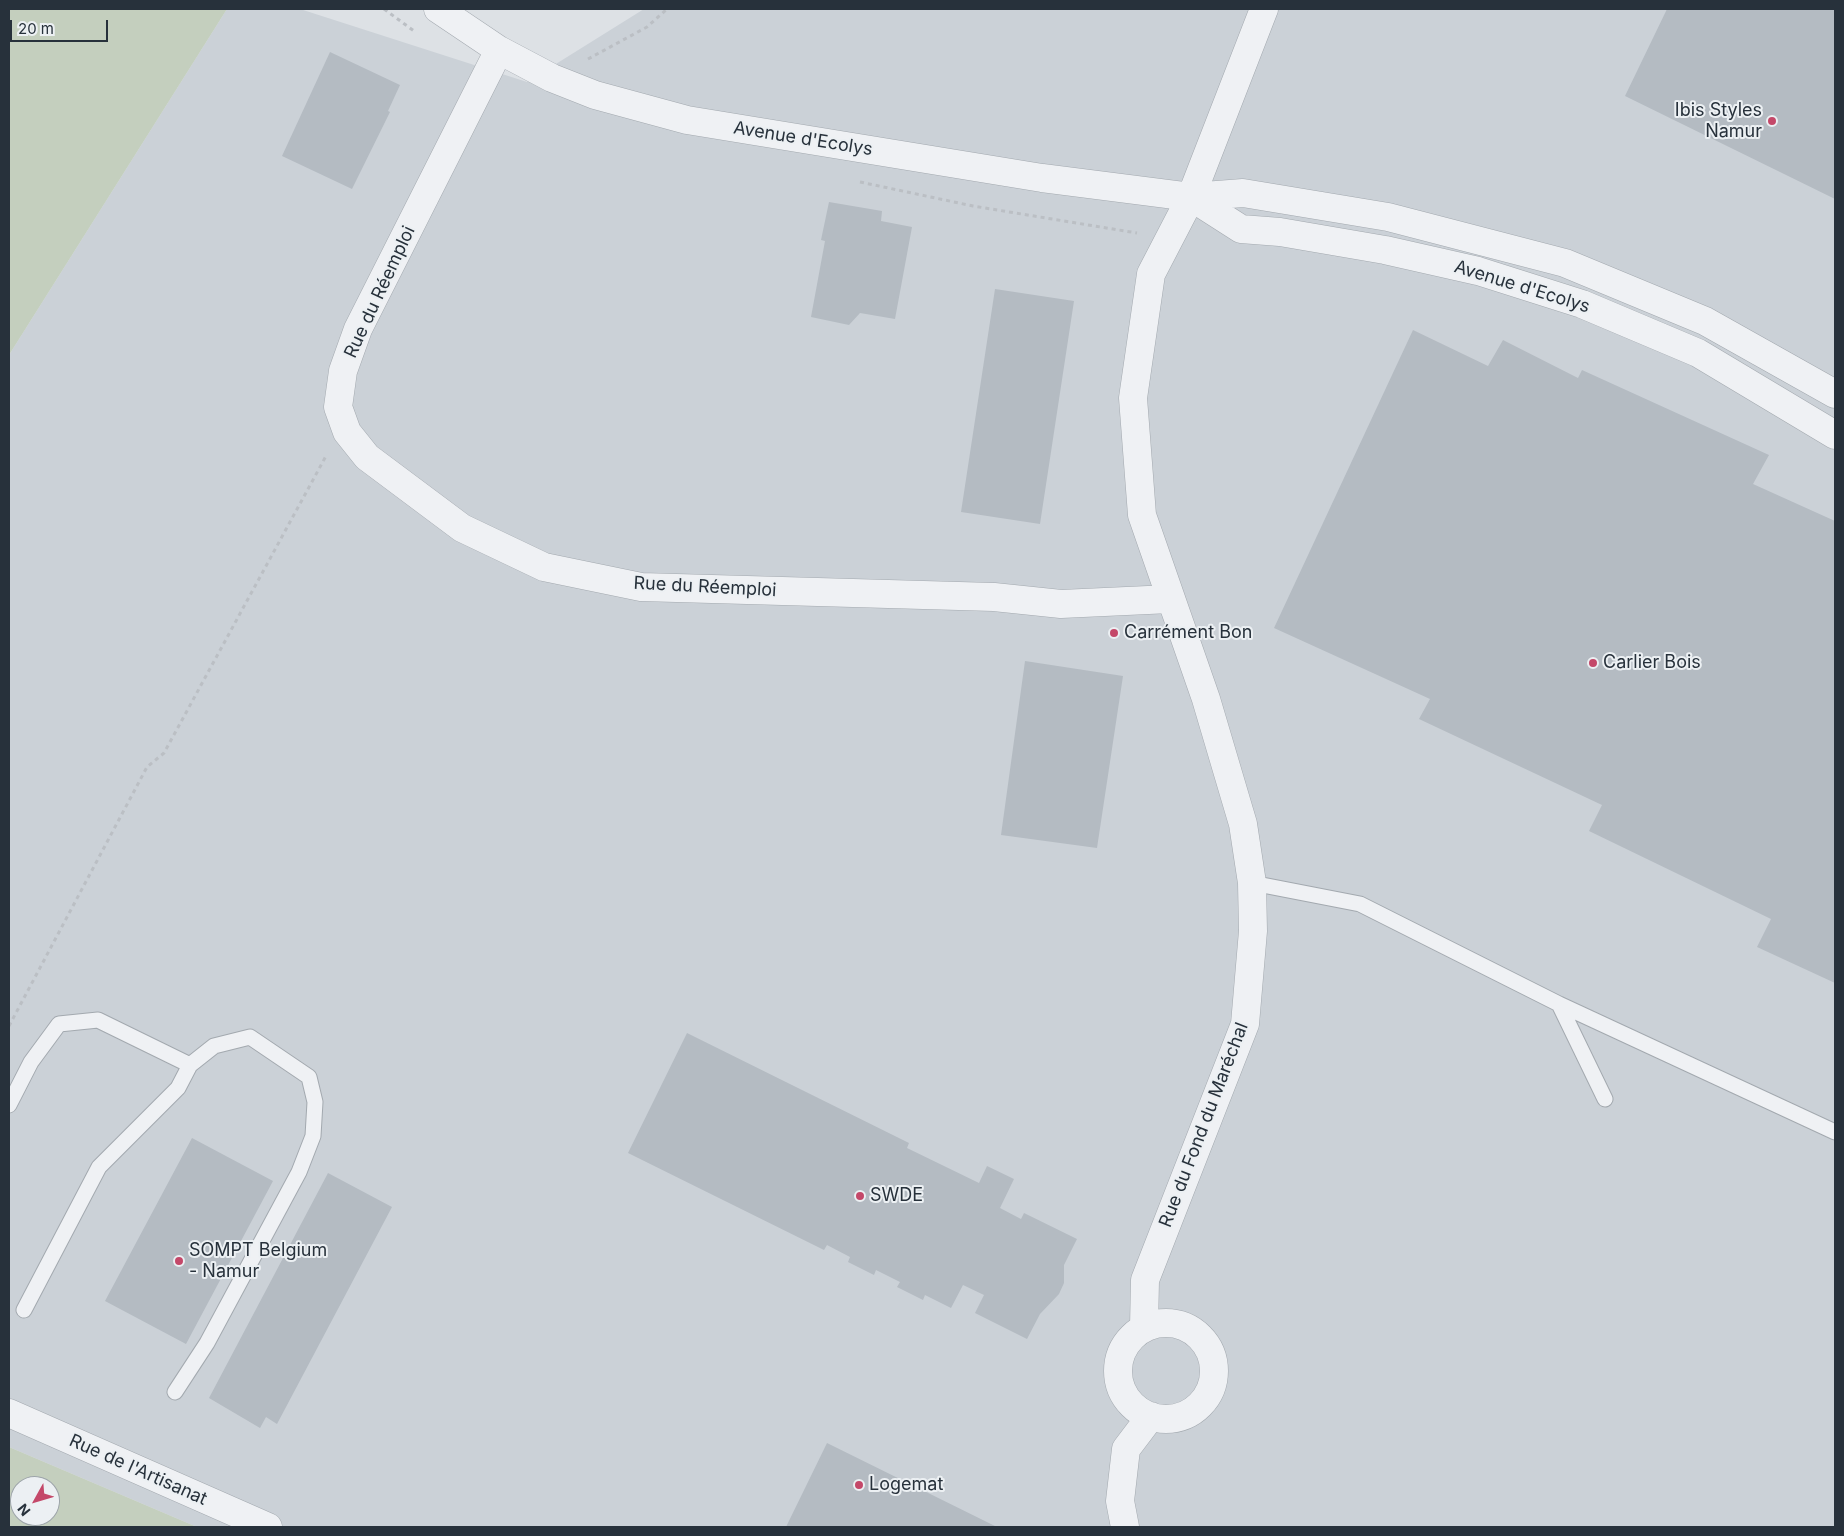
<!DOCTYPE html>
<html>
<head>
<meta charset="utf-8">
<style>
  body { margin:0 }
  #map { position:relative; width:1844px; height:1536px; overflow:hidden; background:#dde1e5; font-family:Inter,sans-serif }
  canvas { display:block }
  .frame { position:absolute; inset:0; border:10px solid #27313b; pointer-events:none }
  .north { position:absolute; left:10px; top:1476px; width:50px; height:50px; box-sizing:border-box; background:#ecf0f3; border:1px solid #9da4a9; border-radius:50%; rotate:231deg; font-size:14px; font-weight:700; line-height:20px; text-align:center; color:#27313b }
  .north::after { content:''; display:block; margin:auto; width:18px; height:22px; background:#c44869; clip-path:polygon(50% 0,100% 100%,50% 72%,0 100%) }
  .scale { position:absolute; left:10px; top:20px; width:98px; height:22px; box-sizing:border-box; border:2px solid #27313b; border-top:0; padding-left:6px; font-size:15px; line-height:18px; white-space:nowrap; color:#27313b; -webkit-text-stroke:4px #ecf0f3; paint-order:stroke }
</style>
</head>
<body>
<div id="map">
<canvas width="1844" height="1536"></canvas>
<div class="frame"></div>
<div class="north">N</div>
<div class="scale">20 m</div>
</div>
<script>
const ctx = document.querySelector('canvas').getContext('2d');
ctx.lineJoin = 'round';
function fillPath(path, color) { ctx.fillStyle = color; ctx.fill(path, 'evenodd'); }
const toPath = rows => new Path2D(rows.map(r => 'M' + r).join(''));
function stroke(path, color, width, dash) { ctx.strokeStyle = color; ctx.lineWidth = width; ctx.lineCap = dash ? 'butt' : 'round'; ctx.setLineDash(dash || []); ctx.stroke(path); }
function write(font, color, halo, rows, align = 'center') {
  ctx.font = font + ' Inter,sans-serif'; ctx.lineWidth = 4; ctx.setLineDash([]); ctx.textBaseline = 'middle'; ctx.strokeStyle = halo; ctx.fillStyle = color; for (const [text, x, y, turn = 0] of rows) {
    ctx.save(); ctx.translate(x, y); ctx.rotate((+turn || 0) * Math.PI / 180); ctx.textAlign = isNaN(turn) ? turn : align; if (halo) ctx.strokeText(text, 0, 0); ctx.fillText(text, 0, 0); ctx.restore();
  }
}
const built = toPath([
  [227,9,300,9,527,82,644,9,1835,9,1835,1527,197,1527,9,1447,9,355]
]);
const green = toPath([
  [9,9,227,9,9,355],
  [9,1447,197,1527,9,1527],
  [20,1486,50,1486,50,1516,20,1516]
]);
const building = toPath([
  [1667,9,1835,9,1835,199,1625,96],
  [330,52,400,85,388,111,390,112,352,189,282,156],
  [829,202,882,211,881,221,912,227,895,319,860,313,849,325,811,317,825,241,821,240],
  [995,289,1074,301,1040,524,961,512],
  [1413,330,1488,366,1503,340,1578,378,1582,370,1769,455,1753,484,1835,521,1835,983,1757,947,1771,919,1589,831,1602,805,1419,719,1430,699,1274,628],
  [1025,661,1123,676,1097,848,1001,835],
  [687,1033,909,1143,907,1148,979,1183,987,1166,1014,1179,1000,1208,1021,1219,1024,1213,1077,1239,1064,1265,1064,1283,1059,1294,1040,1314,1027,1339,975,1313,984,1295,963,1285,951,1308,925,1295,923,1300,897,1287,900,1282,876,1270,874,1275,848,1262,850,1257,827,1245,824,1250,628,1153],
  [192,1138,273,1181,186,1344,105,1301],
  [328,1173,392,1207,277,1424,266,1417,260,1428,209,1398],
  [827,1443,997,1527,786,1527]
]);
const path = toPath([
  [384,9,414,31],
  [588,59,647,27,667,9],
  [860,182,973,206,1137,233],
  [9,1026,147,767,164,753,326,456]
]);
const lane = toPath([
  [1252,883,1360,904,1559,1004,1605,1099],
  [1559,1004,1835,1132],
  [9,1105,31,1062,59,1024,98,1020,190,1065,178,1088,99,1167,24,1310],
  [175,1392,207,1343,299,1172,313,1136,315,1102,309,1077,250,1037,214,1046,190,1065]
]);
const street = toPath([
  [438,9,499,50,552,78,595,95,687,120,1042,178,1191,197,1243,193,1388,217,1565,263,1705,321,1835,394],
  [499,50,358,329,343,371,338,407,347,432,367,457,462,528,544,567,641,587,994,597,1061,604,1170,599],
  [1191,197,1241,229,1280,232,1385,250,1478,271,1582,304,1698,353,1835,435],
  '1118 1371a48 48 0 1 1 96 0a48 48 0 1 1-96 0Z',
  [1144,1327,1145,1280,1245,1024,1253,931,1252,883,1243,824,1206,699,1142,515,1133,398,1151,274,1191,197,1264,9],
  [9,1413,268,1527],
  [1125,1527,1120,1501,1126,1449,1151,1416]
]);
const markers = [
  [1772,121,5,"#c44869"],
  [1114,633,5,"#c44869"],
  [1593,663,5,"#c44869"],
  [860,1196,5,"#c44869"],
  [179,1261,5,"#c44869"],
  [859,1485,5,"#c44869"]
];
const poiNames = [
  ["Ibis Styles",1762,111,"right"],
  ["Namur",1762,132,"right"],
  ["Carrément Bon",1124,633],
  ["Carlier Bois",1603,663],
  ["SWDE",870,1196],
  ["SOMPT Belgium",189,1251],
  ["- Namur",189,1272],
  ["Logemat",869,1485]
];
const streetNames = [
  ["Avenue d'Ecolys",803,139,9],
  ["Avenue d'Ecolys",1522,287,17],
  ["Rue du Réemploi",380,292,-65],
  ["Rue du Réemploi",705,587,3],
  ["Rue du Fond du Maréchal",1204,1125,-69],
  ["Rue de l'Artisanat",138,1470,24]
];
fillPath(built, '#cbd1d7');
fillPath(green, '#c4cfbe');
fillPath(building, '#b4bbc2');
stroke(lane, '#a3a9af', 17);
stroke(street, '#a3a9af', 29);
stroke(path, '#bbbfc4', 3, [4, 4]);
stroke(lane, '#eff1f4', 15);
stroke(street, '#eff1f4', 28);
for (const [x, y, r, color] of markers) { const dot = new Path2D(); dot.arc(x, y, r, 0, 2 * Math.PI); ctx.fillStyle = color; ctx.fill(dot); stroke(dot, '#ecf0f3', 2); }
write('18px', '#27313b', '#ecf0f3', poiNames, 'left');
write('18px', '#27313b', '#ecf0f3', streetNames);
</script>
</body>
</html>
